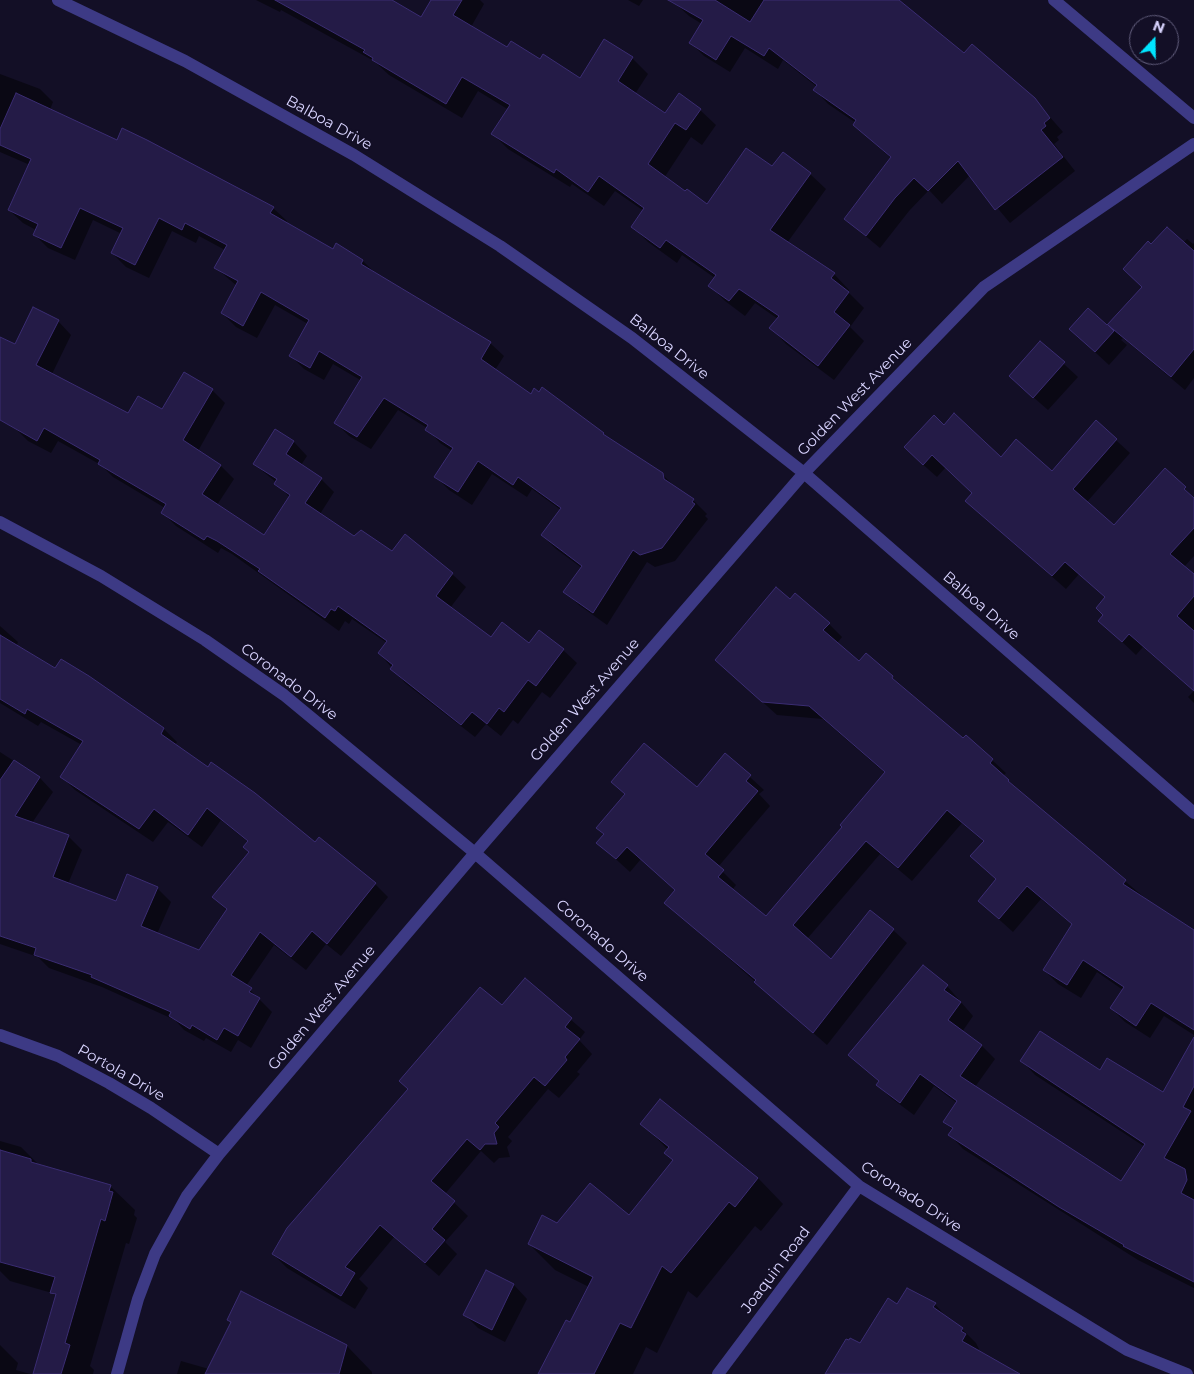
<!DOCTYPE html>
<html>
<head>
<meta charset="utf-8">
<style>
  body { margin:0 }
  #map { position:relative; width:1194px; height:1374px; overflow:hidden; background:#130f26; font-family:Montserrat,sans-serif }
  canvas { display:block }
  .north { position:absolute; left:1129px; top:15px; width:50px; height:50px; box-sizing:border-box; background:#130f26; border:1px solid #625e7d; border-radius:50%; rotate:21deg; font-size:14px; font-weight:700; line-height:20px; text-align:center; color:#d9d4ff }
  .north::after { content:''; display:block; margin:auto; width:18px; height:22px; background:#00e5ff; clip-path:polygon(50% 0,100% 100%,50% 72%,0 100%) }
</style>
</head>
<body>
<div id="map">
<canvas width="1194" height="1374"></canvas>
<div class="north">N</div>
</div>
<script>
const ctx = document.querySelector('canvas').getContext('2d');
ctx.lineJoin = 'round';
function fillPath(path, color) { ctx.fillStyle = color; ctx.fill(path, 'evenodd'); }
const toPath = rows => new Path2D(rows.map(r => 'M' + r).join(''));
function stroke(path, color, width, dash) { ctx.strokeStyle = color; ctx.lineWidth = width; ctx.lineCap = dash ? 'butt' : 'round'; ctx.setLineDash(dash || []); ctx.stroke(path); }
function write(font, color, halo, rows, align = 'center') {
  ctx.font = font + ' Montserrat,sans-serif'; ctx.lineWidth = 4; ctx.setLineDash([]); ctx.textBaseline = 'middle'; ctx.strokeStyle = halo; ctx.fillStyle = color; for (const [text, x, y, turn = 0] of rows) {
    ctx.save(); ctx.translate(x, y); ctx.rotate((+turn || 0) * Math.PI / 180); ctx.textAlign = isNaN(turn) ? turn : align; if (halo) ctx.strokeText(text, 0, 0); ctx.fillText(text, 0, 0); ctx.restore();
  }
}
const shadow = toPath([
  [256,0,390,0,421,19,433,0,480,0,484,4,471,27,508,49,541,61,580,79,632,58,648,74,635,94,665,115,700,110,716,125,702,145,691,137,664,178,707,206,773,168,810,174,826,189,787,243,834,274,849,290,848,292,864,308,850,327,864,341,834,380,786,344,771,328,778,319,755,303,745,316,725,301,710,286,715,278,682,255,677,263,648,242,633,227,644,211,615,191,604,206,572,184,570,187,508,149,493,134,509,110,478,91,462,118,389,75,374,61,281,10,280,12],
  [628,0,643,0,639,6],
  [677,0,897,0,964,55,1034,99,1063,132,1057,137,1059,140,1054,144,1075,171,1010,223,970,175,942,204,929,190,909,211,880,248,845,219,891,158,868,138,854,125,856,123,828,104,815,90,817,87,783,60,778,69,745,48,730,72,704,56,691,43,702,24,689,16,675,3],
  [0,74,40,89,53,102,49,112,273,208,287,221,286,223,333,251,363,261,377,275,490,343,504,356,495,370,531,395,539,394,542,388,610,440,662,474,676,488,693,500,707,514,705,516,708,519,675,561,655,567,647,562,607,625,579,605,565,592,582,568,556,549,542,535,561,510,532,489,527,497,492,474,472,505,449,490,436,477,452,451,440,443,427,428,398,410,371,449,349,436,336,423,362,381,333,364,324,380,304,369,290,355,308,324,275,305,257,338,236,327,222,313,237,286,216,268,225,250,199,236,196,243,172,231,149,278,126,267,112,253,122,234,93,220,75,260,48,248,34,234,36,230,23,223,9,210,30,165,0,152],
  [1187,239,1193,244,1194,243,1194,378,1185,390,1123,338,1121,340,1127,345,1109,365,1084,342,1107,326,1143,287,1151,245,1183,243],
  [58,321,71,335,52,374,128,414,162,411,212,390,225,403,198,451,221,466,234,479,217,505,264,536,290,498,277,483,254,464,276,430,294,442,307,456,301,465,321,479,334,492,320,514,354,538,452,574,466,587,450,608,491,638,563,650,577,663,550,698,542,692,518,724,513,720,501,736,486,724,475,737,405,683,379,653,387,643,352,619,349,624,345,621,339,631,232,554,221,548,218,553,176,526,162,512,165,508,113,477,101,465,58,441,51,453,28,441,15,428,0,420,0,338,15,345],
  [1040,342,1078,377,1048,410,1024,389],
  [1096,422,1130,453,1086,503,1114,527,1165,470,1194,498,1194,556,1184,567,1194,576,1194,703,1188,697,1194,691,1143,647,1136,655,1100,621,1105,615,1106,598,1079,574,1066,589,966,501,973,493,946,467,937,477,919,461,944,426,1001,459,1052,473],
  [790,601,829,624,842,637,837,643,859,662,866,654,963,740,992,760,1006,773,1003,776,1021,794,1194,939,1194,1035,1164,1016,1150,1038,1125,1022,1111,1008,1123,990,1097,972,1081,998,1058,984,1044,970,1073,925,1041,899,1013,932,993,914,979,901,997,880,984,842,962,823,912,881,880,854,807,939,831,961,893,930,907,943,827,1045,666,903,676,891,641,859,630,872,598,843,697,788,726,755,764,790,759,794,770,806,718,867,736,885,732,890,766,918,844,827,885,773,823,719,777,715,716,660],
  [0,626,18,642,16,646,164,729,177,742,175,745,375,884,388,897,341,956,326,944,306,970,274,945,246,986,272,1012,251,1048,238,1040,231,1052,206,1038,204,1041,184,1030,175,1020,102,987,49,968,38,957,0,944,0,752,40,778,53,792,32,823,68,836,82,850,68,884,117,902,157,888,171,902,157,934,200,952,227,911,214,897,250,852,248,842,221,820,202,847,168,822,153,842,75,790,61,776,82,745,41,722,38,726,0,703],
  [525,980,585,1032,579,1040,592,1054,577,1072,580,1074,559,1098,548,1089,508,1137,512,1141,507,1147,510,1157,499,1158,494,1163,481,1151,445,1194,468,1216,445,1242,457,1254,439,1276,394,1237,359,1279,368,1288,355,1309,287,1268,273,1254],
  [947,986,973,1016,962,1032,982,1046,995,1059,975,1087,1122,1182,1145,1147,1035,1075,1022,1061,1100,1072,1163,1093,1194,1063,1194,1288,1138,1260,963,1149,950,1135,953,1130,945,1122,957,1103,934,1086,914,1115,891,1098,878,1085,880,1082,850,1055],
  [642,1123,758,1178,783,1204,761,1231,755,1226,697,1298,688,1291,657,1353,646,1347,633,1374,540,1374,571,1324,589,1287,555,1270,529,1244,558,1224,629,1217,674,1161,668,1150],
  [0,1141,21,1147,40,1166,110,1186,135,1210,134,1215,137,1218,129,1244,126,1243,90,1366,94,1370,93,1374,34,1374,57,1297,52,1293,10,1281,0,1271],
  [487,1272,514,1285,527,1299,505,1342,478,1328,465,1315],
  [916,1293,935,1304,948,1319,962,1329,976,1343,979,1349,977,1351,1014,1374,827,1374,860,1345,898,1305],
  [228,1320,347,1346,372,1372,372,1374,177,1374,181,1361,209,1369,232,1323],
  [0,1345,18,1363,16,1370,30,1374,0,1374]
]);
const building = toPath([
  [275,0,392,0,421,17,431,0,462,0,453,15,507,47,511,41,540,59,543,54,580,78,604,39,633,57,618,81,665,113,679,93,701,109,686,130,675,123,648,164,685,191,687,189,707,204,746,148,772,166,783,152,811,173,770,230,835,273,831,278,849,292,834,312,850,325,818,366,769,328,779,316,739,289,729,301,708,286,716,275,666,240,660,248,631,227,644,208,599,176,588,192,556,169,554,173,491,134,510,105,462,77,446,104,372,60,373,58,363,52,365,50,275,0],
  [668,0,715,0,750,22,764,0,899,0,964,53,972,44,1035,98,1050,118,1044,123,1046,126,1041,130,1063,157,995,210,958,161,928,191,914,178,895,198,866,236,844,219,891,157,853,125,856,120,813,90,817,85,769,48,764,56,731,36,716,60,689,43,703,20,668,0],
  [16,93,117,140,122,128,147,140,274,207,270,213,333,249,336,243,363,260,361,264,491,342,481,359,531,394,534,388,539,392,542,387,604,433,603,434,663,473,664,479,694,499,692,502,695,504,662,548,640,555,633,550,593,613,563,592,582,566,541,535,561,508,518,477,513,485,478,461,458,492,434,477,453,448,425,430,428,425,384,398,357,437,334,423,362,377,319,351,310,368,289,356,309,320,261,292,243,326,221,313,238,281,214,268,227,245,185,223,182,230,159,218,135,265,111,253,123,228,80,208,61,248,33,235,38,224,8,210,31,159,0,145,0,129,16,93],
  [1167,227,1194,251,1194,349,1171,377,1108,325,1114,331,1095,352,1069,329,1088,308,1107,325,1142,287,1123,269,1148,241,1151,244,1167,227],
  [33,307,59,320,36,365,128,413,138,396,162,409,184,372,213,389,183,440,221,465,202,494,264,535,290,495,274,484,277,479,253,464,275,429,294,441,286,454,322,478,305,503,354,536,361,530,392,551,405,534,453,573,436,596,491,637,502,622,529,643,539,630,564,649,536,686,528,680,504,712,499,708,487,724,472,712,461,725,390,669,393,665,378,653,387,641,338,606,335,611,331,609,325,618,258,571,260,569,217,541,207,536,204,540,161,513,166,504,98,464,100,460,44,428,37,441,0,420,0,337,15,344,33,307],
  [1040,341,1065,362,1033,398,1009,376,1040,341],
  [954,413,1001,457,1016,439,1052,471,1096,420,1117,439,1073,489,1114,525,1165,468,1186,487,1184,489,1194,498,1194,528,1170,554,1194,574,1194,596,1177,616,1194,631,1194,691,1129,634,1122,642,1098,621,1103,615,1096,608,1105,597,1065,562,1052,576,965,501,972,493,932,455,923,465,904,447,934,415,944,425,954,413],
  [776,587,790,599,795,593,830,623,823,630,859,661,866,653,893,676,892,678,963,738,966,735,993,759,990,763,1009,780,1008,781,1126,880,1123,884,1194,930,1194,1030,1151,1003,1136,1026,1110,1008,1124,987,1083,960,1067,985,1043,970,1072,924,1027,886,999,919,978,901,996,879,970,856,984,841,947,810,898,868,866,841,793,925,831,959,870,910,894,929,813,1033,754,982,756,980,664,903,675,890,627,847,616,859,596,843,604,834,596,828,625,794,611,782,644,743,697,787,725,753,751,775,746,781,758,791,705,854,724,870,718,877,766,916,842,827,840,825,885,772,809,706,762,702,715,660,776,587],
  [0,635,55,668,61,659,89,676,164,728,161,734,208,767,211,762,255,793,315,842,319,837,376,883,327,944,312,931,291,957,260,932,231,975,252,988,249,992,260,998,238,1036,224,1028,217,1040,192,1025,190,1029,169,1016,171,1012,91,977,92,975,34,955,36,948,0,936,0,780,14,760,40,777,15,816,69,835,53,877,116,901,127,874,158,887,141,926,199,950,227,909,212,897,249,852,243,847,248,841,207,808,188,835,154,809,139,829,60,777,83,741,27,709,25,714,0,699,0,635],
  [923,965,948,985,944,990,961,1002,948,1020,982,1045,960,1076,1121,1181,1145,1144,1020,1061,1040,1031,1100,1070,1107,1058,1163,1092,1194,1037,1194,1086,1183,1107,1191,1111,1164,1158,1185,1169,1187,1180,1181,1193,1194,1200,1194,1282,1123,1246,1124,1245,1059,1207,948,1135,953,1128,943,1122,957,1101,920,1074,900,1103,876,1085,879,1081,848,1055,923,965],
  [525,978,572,1018,565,1027,580,1039,565,1057,567,1060,545,1086,534,1077,495,1123,499,1127,494,1133,497,1144,485,1144,480,1150,467,1139,431,1181,455,1201,432,1229,445,1240,425,1263,380,1225,345,1267,355,1273,341,1296,272,1254,287,1228,408,1089,399,1081,480,987,502,1005,525,978],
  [660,1099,758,1178,735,1207,729,1202,671,1273,662,1266,631,1328,620,1323,594,1374,538,1374,566,1320,570,1322,593,1277,528,1244,542,1215,557,1223,590,1183,629,1215,673,1160,664,1153,669,1147,640,1124,660,1099],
  [0,1150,31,1159,31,1162,111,1185,109,1191,113,1192,105,1221,101,1219,65,1343,70,1345,61,1374,33,1374,56,1294,50,1293,55,1277,0,1262,0,1150],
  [486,1270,514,1284,492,1330,463,1315,486,1270],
  [907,1288,936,1303,933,1307,963,1328,961,1331,966,1334,962,1341,1020,1374,825,1374,846,1339,849,1340,850,1338,860,1343,888,1298,897,1304,907,1288],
  [241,1291,347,1345,339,1374,205,1374,231,1322,227,1320,241,1291]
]);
const minor = toPath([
  [58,0,185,61,354,155,500,246,632,338,804,473,1194,813],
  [1054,0,1194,118],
  [0,522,101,576,205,640,284,695,475,853,859,1186,1127,1350,1187,1374],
  [0,1035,58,1056,109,1083,151,1108,219,1154],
  [117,1374,138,1299,155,1254,187,1196,219,1154,475,853,804,473,984,287,1194,144],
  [718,1374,859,1186]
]);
const streetNames = [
  ["Balboa Drive",329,123,29],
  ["Balboa Drive",669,347,38],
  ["Golden West Avenue",855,397,-46],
  ["Balboa Drive",981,606,41],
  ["Coronado Drive",289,682,37],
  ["Golden West Avenue",585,700,-49],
  ["Coronado Drive",602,941,41],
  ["Golden West Avenue",322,1008,-50],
  ["Portola Drive",121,1073,30],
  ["Coronado Drive",911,1197,33],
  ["Joaquin Road",776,1270,-53]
];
fillPath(shadow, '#0007');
fillPath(building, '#241b47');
stroke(building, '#3b2d73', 1);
stroke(minor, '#3d3a85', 12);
write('15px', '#d9d4ff', '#130f26', streetNames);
</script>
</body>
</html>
